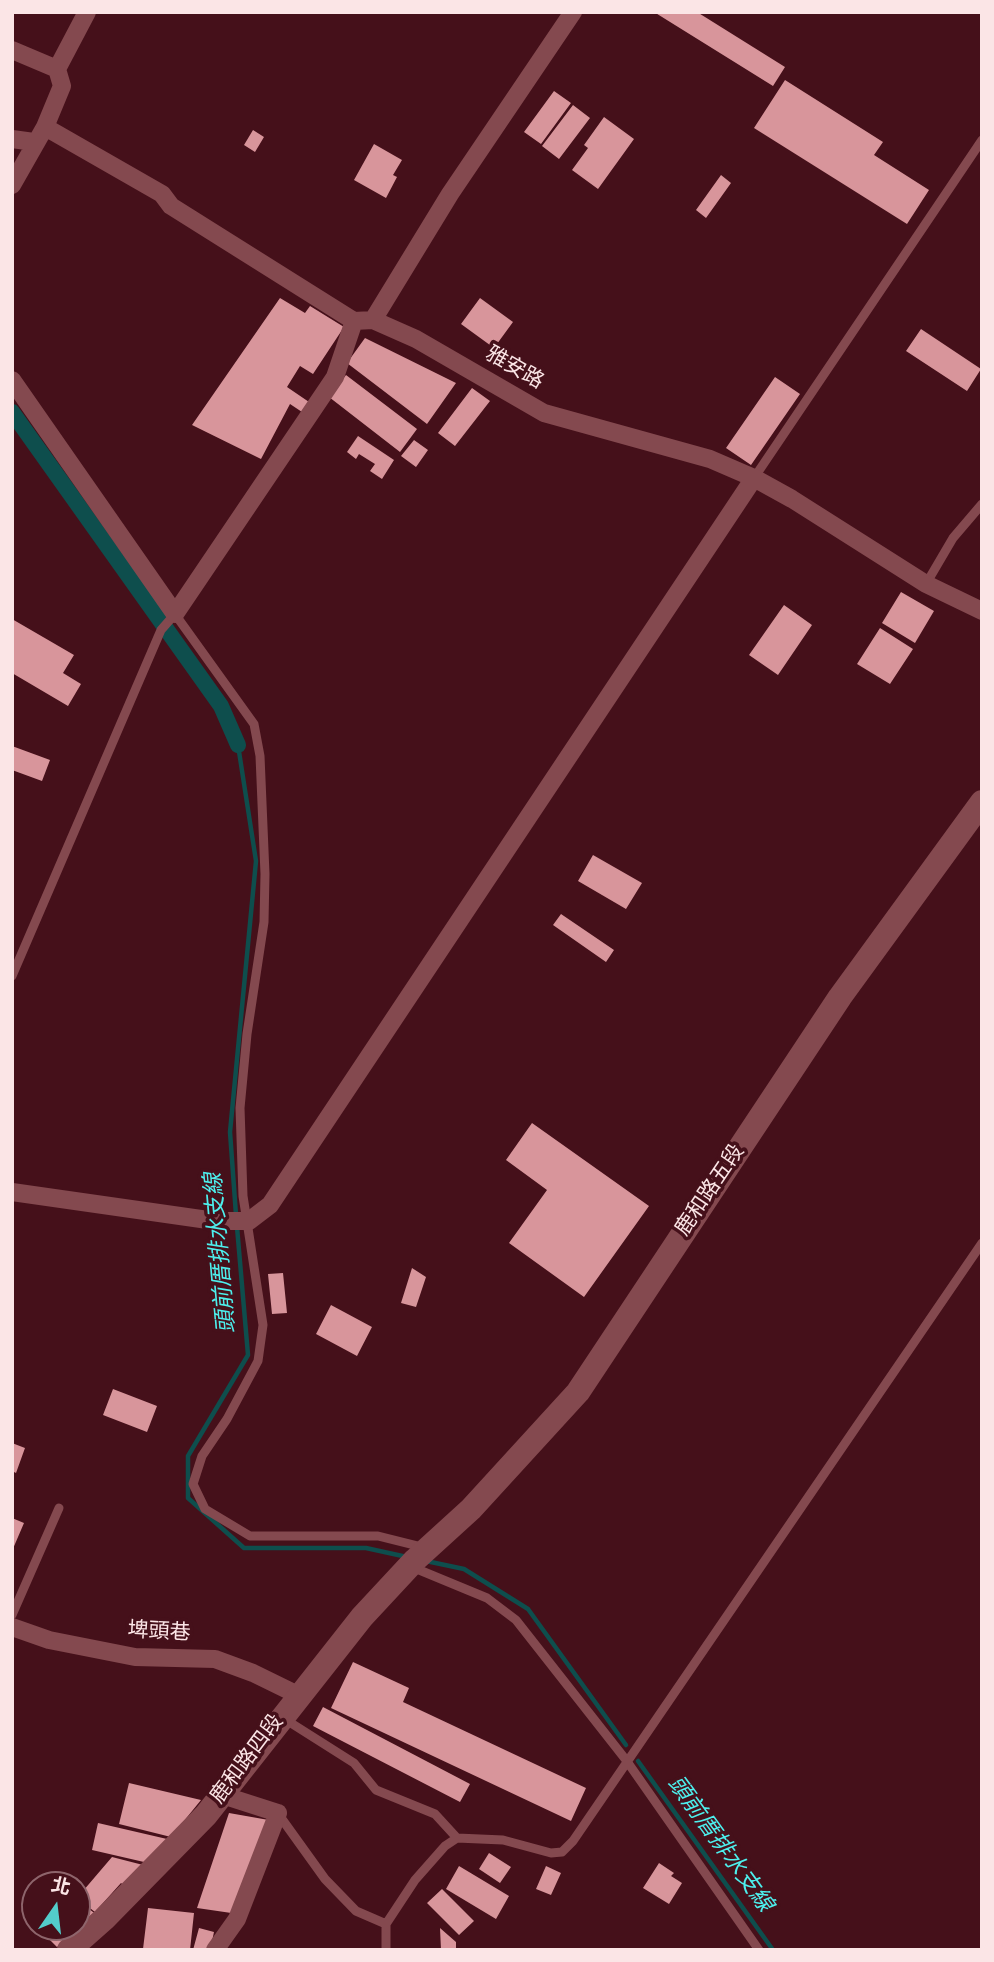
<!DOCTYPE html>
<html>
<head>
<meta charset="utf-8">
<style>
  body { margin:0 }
  #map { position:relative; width:994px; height:1962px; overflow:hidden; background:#45101a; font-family:"Source Sans 3","Noto Sans TC",sans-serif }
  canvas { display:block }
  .frame { position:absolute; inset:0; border:14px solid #fbe5e6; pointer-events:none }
  .north { position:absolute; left:21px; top:1871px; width:70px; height:70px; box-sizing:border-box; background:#45101a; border:2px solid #8e656c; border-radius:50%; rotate:14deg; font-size:19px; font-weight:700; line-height:28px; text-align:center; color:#fbe5e6 }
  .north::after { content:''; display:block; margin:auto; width:24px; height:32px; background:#53cdcb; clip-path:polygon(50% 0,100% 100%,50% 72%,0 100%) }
</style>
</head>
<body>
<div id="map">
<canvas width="994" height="1962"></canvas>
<div class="frame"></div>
<div class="north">北</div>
</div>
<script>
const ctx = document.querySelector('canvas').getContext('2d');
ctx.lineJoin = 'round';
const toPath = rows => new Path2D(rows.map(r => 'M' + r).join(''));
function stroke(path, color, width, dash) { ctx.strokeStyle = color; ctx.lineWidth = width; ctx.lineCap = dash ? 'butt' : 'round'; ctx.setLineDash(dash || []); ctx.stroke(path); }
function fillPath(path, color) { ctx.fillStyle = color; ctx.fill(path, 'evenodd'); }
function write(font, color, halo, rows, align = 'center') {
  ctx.font = font + ' "Source Sans 3","Noto Sans TC",sans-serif'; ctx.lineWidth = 7; ctx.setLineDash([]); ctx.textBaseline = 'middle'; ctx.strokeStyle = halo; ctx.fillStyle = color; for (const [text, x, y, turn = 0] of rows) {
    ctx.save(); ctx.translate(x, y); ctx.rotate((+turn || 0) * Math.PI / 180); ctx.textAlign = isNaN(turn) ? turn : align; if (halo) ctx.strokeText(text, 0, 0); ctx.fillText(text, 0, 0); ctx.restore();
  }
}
const stream = toPath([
  [236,1215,230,1132,256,861,238,745],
  [237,1227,248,1355,188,1456,188,1498,244,1548,366,1548,407,1557],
  [426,1561,464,1569,528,1609,626,1745],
  [638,1761,773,1950]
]);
const canal = toPath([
  [12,412,221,706,238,745]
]);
const building = toPath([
  [654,12,697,12,785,67,773,86],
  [785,80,883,142,874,155,929,190,907,224,754,128],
  [554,91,571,103,541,144,524,132],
  [573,105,590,118,559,159,542,146],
  [604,117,634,139,598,189,572,170,588,148,584,145],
  [253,130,264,137,255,152,244,145],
  [374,144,402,160,393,175,397,177,386,198,354,180],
  [721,175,731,183,706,218,696,210],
  [280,298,305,313,310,306,344,327,313,374,300,366,287,387,309,402,302,412,290,404,261,459,192,425],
  [480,298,513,322,494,348,461,324],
  [921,329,981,369,967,391,906,351],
  [365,338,456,383,427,424,347,363],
  [346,375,417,429,400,452,329,397],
  [775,377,800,394,751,465,726,448],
  [472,388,490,401,455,446,438,433],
  [358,436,394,460,382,479,370,471,375,464,359,454,356,459,347,452],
  [414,440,428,450,416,467,401,456],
  [901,592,934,611,915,643,882,623],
  [784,605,812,625,778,675,749,655],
  [12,619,74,655,63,673,81,684,68,706,12,673],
  [880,628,913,649,890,684,857,664],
  [12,746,50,760,42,781,12,770],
  [593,855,642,883,626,909,578,881],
  [561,914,614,950,606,962,553,925],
  [532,1123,649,1206,584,1297,509,1243,547,1190,506,1160],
  [412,1268,426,1277,416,1307,401,1303],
  [283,1273,287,1313,272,1314,268,1274],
  [331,1305,372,1327,357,1356,316,1334],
  [113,1389,157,1406,147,1432,103,1415],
  [12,1443,25,1448,16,1473,12,1471],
  [12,1518,24,1523,12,1551],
  [353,1662,409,1688,403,1702,586,1788,571,1821,331,1708],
  [323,1707,470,1784,460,1802,313,1726],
  [129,1783,201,1800,171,1837,119,1824],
  [229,1813,280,1822,245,1915,197,1908],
  [98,1823,167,1839,144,1862,92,1850],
  [489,1853,511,1867,500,1883,479,1869],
  [112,1857,147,1866,126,1887,121,1883,95,1912,77,1898],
  [659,1863,674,1873,671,1876,682,1883,669,1904,643,1888],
  [459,1866,509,1896,496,1919,446,1889],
  [546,1866,561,1873,551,1895,536,1889],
  [442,1889,474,1921,459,1935,427,1903],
  [77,1900,97,1915,57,1947,45,1935,51,1927,77,1927],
  [148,1908,194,1913,190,1950,143,1949],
  [199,1928,214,1932,211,1946,223,1950,193,1950],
  [440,1928,456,1942,456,1950,441,1950]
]);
const service = toPath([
  [754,478,982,140],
  [926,584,953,538,982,504],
  [12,976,161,630,175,614,254,724,260,756,265,874,264,922,247,1034,240,1108,243,1196,263,1325,258,1361,227,1419,202,1456,193,1484,205,1509,250,1536,378,1536,422,1547],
  [412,1567,487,1598,516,1620,626,1760,759,1950],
  [12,1615,59,1508],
  [283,1718,354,1763,376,1790,435,1814,457,1838],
  [279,1815,325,1879,356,1911,386,1924],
  [386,1950,386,1924,415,1880,445,1846,457,1838,503,1840,551,1853,562,1852,573,1841,982,1243]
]);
const minor = toPath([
  [12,50,57,69,62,86,45,127,12,185],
  [57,69,87,12],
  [45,127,162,194,171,206,354,321,373,320,416,339,544,413,710,459,754,478,792,499,926,584,982,611],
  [12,139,34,142],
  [373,320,450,194,573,12],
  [12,380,175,614,335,377,354,321],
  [12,1192,215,1221,249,1221,270,1205,754,478],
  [12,1627,49,1640,135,1657,215,1659,253,1673,298,1695],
  [215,1950,237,1919,278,1813,222,1795]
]);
const secondary = toPath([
  [69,1950,104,1919,206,1815,362,1617,415,1560,471,1509,578,1392,840,997,982,802]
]);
const streetNames = [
  ["雅安路",514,369,30],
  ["鹿和路五段",711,1191,-56],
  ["埤頭巷",159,1633,3],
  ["鹿和路四段",248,1760,-53]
];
const waterNames = [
  ["頭前厝排水支線",222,1253,-95],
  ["頭前厝排水支線",719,1845,54]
];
stroke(stream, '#0e4e4d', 4.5);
stroke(canal, '#0e4e4d', 16);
fillPath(building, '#d8959b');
stroke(service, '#84494f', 9);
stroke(minor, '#84494f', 18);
stroke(secondary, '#84494f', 24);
write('21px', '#fbe5e6', '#45101a', streetNames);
write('italic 23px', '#4defed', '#45101a', waterNames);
</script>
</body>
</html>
